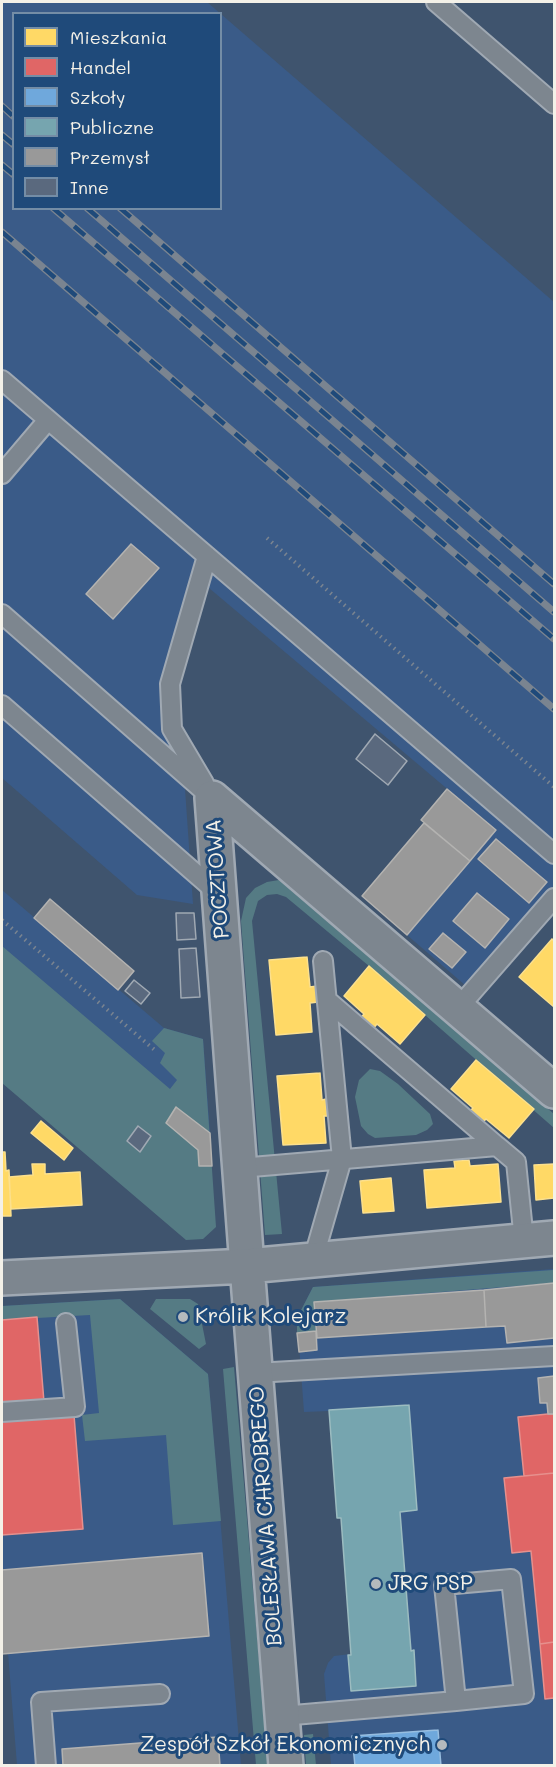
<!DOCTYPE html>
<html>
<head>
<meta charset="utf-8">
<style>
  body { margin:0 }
  #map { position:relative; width:556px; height:1767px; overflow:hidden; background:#3f546e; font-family:Mali,sans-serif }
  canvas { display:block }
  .frame { position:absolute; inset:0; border:3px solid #f4f1e8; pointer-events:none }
  .legend { position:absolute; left:12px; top:12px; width:210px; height:198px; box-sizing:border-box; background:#1f4a7a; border:2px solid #748da6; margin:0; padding:8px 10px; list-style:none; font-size:18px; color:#f4f1e8 }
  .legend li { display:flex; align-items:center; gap:12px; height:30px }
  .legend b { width:30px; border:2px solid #748da6 }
</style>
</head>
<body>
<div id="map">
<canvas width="556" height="1767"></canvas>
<div class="frame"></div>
<ul class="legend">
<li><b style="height:16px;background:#ffd966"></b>Mieszkania</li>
<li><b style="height:16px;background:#e06666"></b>Handel</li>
<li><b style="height:16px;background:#6fa8dc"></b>Szkoły</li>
<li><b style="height:16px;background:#76a5af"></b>Publiczne</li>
<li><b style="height:16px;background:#999"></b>Przemysł</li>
<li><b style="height:16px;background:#5a697e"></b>Inne</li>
</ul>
</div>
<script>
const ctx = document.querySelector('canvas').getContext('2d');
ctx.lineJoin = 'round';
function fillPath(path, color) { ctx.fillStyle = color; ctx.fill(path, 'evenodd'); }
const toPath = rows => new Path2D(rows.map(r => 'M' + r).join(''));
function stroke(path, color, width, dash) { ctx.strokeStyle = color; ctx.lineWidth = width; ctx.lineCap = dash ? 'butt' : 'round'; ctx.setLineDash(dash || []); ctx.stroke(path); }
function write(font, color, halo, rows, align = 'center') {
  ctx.font = font + ' Mali,sans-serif'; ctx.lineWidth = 6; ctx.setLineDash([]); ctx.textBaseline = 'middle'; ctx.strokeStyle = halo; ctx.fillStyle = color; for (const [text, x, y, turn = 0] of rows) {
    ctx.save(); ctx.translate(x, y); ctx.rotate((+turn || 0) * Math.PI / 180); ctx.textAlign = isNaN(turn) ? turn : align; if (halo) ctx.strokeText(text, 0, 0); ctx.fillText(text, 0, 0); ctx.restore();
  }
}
const built = toPath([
  [2,2,207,2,554,302,554,911,480,998,407,935,496,830,209,588,178,688,193,904,137,895,2,778],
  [14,14,220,14,220,208,14,208],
  [2,890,164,1028,203,1039,210,1133,2,998],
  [554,1269,554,1765,331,1765,324,1674,328,1663,334,1656,351,1654,341,1518,337,1518,329,1411,304,1412,297,1318,313,1287],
  [120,1299,208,1374,241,1765,17,1765,8,1653,2,1654,2,1306]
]);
const green = toPath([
  [279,880,290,885,554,1114,554,1128,369,966,286,897,277,894,267,895,258,901,252,921,282,1234,265,1235,241,921,246,898,255,888,267,882],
  [2,946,170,1089,177,1080,160,1063,165,1053,152,1041,164,1028,203,1039,216,1227,203,1239,186,1240,2,1083],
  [370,1069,380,1071,398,1084,430,1114,433,1124,427,1130,416,1135,375,1138,368,1134,361,1126,355,1097,359,1080],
  [553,1270,554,1283,314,1302,316,1331,297,1333,297,1318,313,1287],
  [120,1299,208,1374,221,1521,173,1525,166,1435,85,1441,82,1415,99,1413,90,1315,2,1320,2,1306],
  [156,1299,190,1299,198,1304,206,1344,199,1349,150,1309],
  [234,1367,268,1765,256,1765,223,1369],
  [313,1734,316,1765,306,1765,304,1735]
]);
const homes = toPath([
  [552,939,554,941,554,1007,519,977,552,939],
  [307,957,310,987,317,986,318,1002,310,1003,312,1032,276,1035,269,960,307,957],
  [369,966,425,1015,400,1044,377,1024,372,1030,360,1019,364,1014,344,996,369,966],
  [476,1060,534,1109,509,1138,486,1119,481,1124,468,1113,473,1108,451,1089,476,1060],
  [320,1073,322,1100,326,1099,327,1116,324,1116,326,1143,283,1145,277,1076,320,1073],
  [41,1121,73,1148,64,1160,31,1133,41,1121],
  [2,1152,5,1152,6,1171,9,1170,11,1216,2,1216,2,1152],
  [469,1160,470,1166,498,1164,501,1202,427,1208,424,1170,455,1168,454,1161,469,1160],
  [32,1164,45,1164,45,1174,80,1172,82,1205,11,1209,9,1177,33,1175,32,1164],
  [554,1164,554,1198,536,1200,534,1165,554,1164],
  [391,1178,394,1211,363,1213,360,1181,391,1178]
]);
const shops = toPath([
  [37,1317,44,1402,2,1406,2,1320,37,1317],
  [548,1414,554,1414,554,1473,524,1476,518,1417,548,1414],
  [74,1415,83,1529,2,1535,2,1420,74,1415],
  [554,1473,554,1642,540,1644,531,1551,512,1553,504,1478,554,1473],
  [554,1642,554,1698,545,1699,540,1644,554,1642]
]);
const schools = toPath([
  [438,1730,441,1766,355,1766,352,1736,438,1730]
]);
const public = toPath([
  [409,1405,417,1510,400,1512,411,1651,414,1650,416,1686,351,1691,348,1655,351,1655,341,1518,337,1518,329,1410,409,1405]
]);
const industry = toPath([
  [131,544,159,568,113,619,86,594,131,544],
  [447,789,496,830,470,861,421,820,447,789],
  [424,823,470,861,407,935,362,896,424,823],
  [496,839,547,882,529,903,478,859,496,839],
  [477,893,509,919,485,948,453,921,477,893],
  [50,899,134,971,118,990,34,918,50,899],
  [443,933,466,952,452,968,429,949,443,933],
  [176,1107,210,1133,212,1166,199,1166,198,1150,166,1123,176,1107],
  [554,1283,554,1338,507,1343,505,1326,486,1327,484,1290,554,1283],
  [484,1290,486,1327,317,1338,314,1302,484,1290],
  [316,1331,317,1350,299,1352,297,1333,316,1331],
  [554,1376,554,1414,548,1414,547,1403,540,1403,538,1378,554,1376],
  [202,1553,209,1636,2,1654,2,1570,202,1553],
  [218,1737,220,1766,63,1766,62,1749,218,1737]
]);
const building = toPath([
  [375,734,407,761,388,785,356,759,375,734],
  [176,913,194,913,196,939,177,940,176,913],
  [196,948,200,997,181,998,179,949,196,948],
  [134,980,150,993,141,1004,125,991,134,980],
  [138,1126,151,1136,140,1152,127,1141,138,1126]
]);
const path = toPath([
  [267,538,554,787],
  [2,920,157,1052]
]);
const service = toPath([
  [436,2,554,104],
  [2,380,554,854],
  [2,474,48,420],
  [2,614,212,798],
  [2,705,219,894],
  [204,783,172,729,170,684,207,556],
  [327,1000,497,1146],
  [458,1008,554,898],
  [240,1168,497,1146,516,1162,524,1241],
  [313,1260,342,1159,323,961],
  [255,1373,554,1356],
  [2,1412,75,1407,66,1323],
  [282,1716,456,1701,524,1694,511,1579,444,1585,456,1701],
  [46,1766,41,1702,160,1694]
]);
const minor = toPath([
  [212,798,247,1266],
  [212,798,554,1091]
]);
const tertiary = toPath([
  [247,1266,286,1766],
  [2,1278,247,1266,554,1238]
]);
const rail = toPath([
  [2,106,14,117],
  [2,135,14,145],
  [2,165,14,175],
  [53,208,554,639],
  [87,208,554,612],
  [120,208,554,584],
  [2,232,554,709]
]);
const markers = [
  [183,1317,6,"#b5babd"],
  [376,1584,6,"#b5babd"],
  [442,1745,6,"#b5babd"]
];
const streetNames = [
  ["POCZTOWA",218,879,-94],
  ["BOLESŁAWA CHROBREGO",266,1516,-94]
];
const poiNames = [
  ["Królik Kolejarz",195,1317],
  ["JRG PSP",388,1584],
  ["Zespół Szkół Ekonomicznych",430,1745,"right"]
];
fillPath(built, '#3a5b88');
fillPath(green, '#557b84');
fillPath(homes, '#ffd966');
stroke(homes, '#fce08d', 1.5);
fillPath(shops, '#e06666');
stroke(shops, '#e6908d', 1.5);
fillPath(schools, '#6fa8dc');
stroke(schools, '#97bee0', 1.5);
fillPath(public, '#76a5af');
stroke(public, '#9cbcc0', 1.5);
fillPath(industry, '#999');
stroke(industry, '#b4b3b1', 1.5);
fillPath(building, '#5a697e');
stroke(building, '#a0a9b3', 1.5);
stroke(service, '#a0a9b3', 22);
stroke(minor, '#a0a9b3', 38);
stroke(tertiary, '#a0a9b3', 38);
stroke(path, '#7a8490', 4, [1.5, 4.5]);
stroke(service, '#7d868f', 18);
stroke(minor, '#7d868f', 33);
stroke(tertiary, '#7d868f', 33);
stroke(rail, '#7a8490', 7);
stroke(rail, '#1f4a7a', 4.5, [14]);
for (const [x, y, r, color] of markers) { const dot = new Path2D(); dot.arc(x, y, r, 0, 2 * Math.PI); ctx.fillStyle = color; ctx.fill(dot); stroke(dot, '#1f4a7a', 2); }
write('21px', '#f4f1e8', '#1f4a7a', streetNames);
write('21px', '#f4f1e8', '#1f4a7a', poiNames, 'left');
</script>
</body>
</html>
